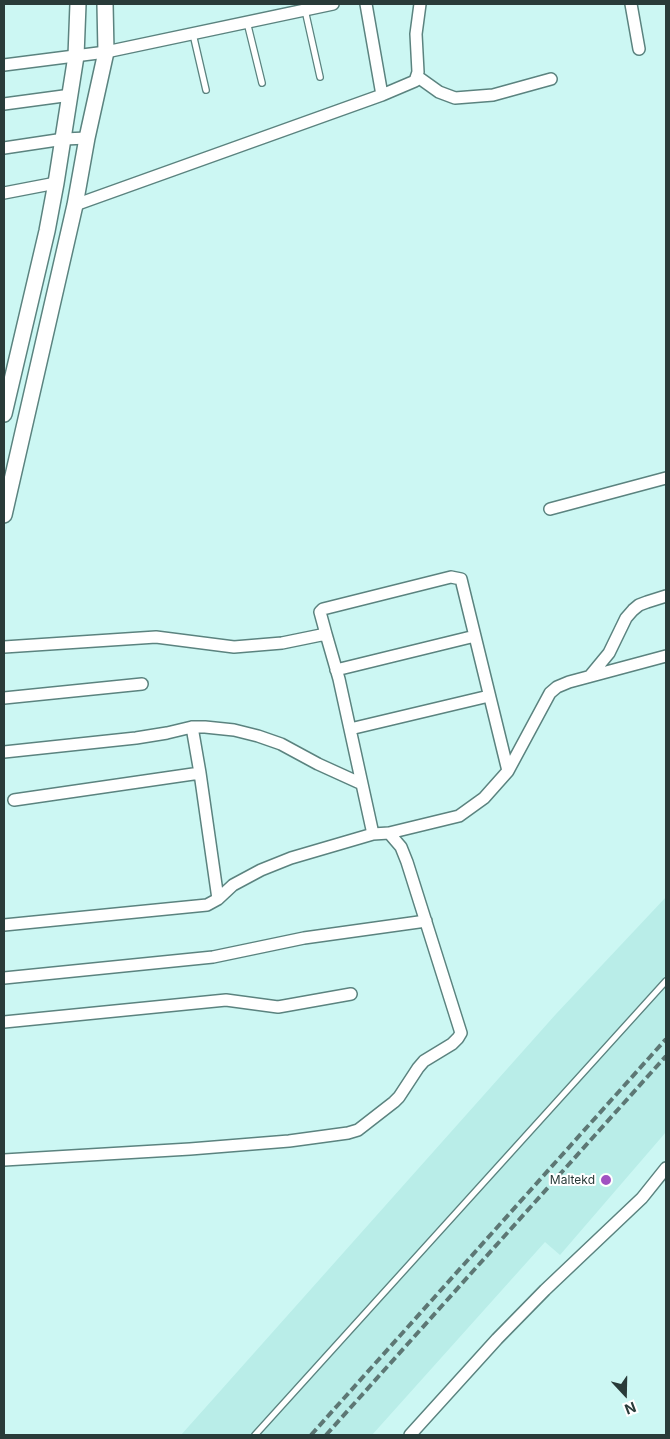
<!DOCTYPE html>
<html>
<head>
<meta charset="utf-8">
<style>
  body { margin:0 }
  #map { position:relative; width:670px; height:1439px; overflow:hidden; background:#ccf7f3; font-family:Inter,sans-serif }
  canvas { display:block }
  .frame { position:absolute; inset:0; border:5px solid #293b39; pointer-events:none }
  .north { position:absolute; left:600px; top:1369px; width:50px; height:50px; -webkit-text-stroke:4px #fff; paint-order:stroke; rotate:159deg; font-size:14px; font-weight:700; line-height:20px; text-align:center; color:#293b39 }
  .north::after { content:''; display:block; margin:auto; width:18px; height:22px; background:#293b39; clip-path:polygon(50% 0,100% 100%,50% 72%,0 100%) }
</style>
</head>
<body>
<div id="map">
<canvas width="670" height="1439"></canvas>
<div class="frame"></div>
<div class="north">N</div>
</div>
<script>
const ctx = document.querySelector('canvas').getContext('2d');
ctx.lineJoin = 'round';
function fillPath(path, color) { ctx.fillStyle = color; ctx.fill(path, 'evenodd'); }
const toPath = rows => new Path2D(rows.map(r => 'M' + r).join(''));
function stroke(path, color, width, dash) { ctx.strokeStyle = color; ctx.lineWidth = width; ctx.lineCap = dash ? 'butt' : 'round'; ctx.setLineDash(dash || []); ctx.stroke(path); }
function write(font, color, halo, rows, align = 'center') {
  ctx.font = font + ' Inter,sans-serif'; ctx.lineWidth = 4; ctx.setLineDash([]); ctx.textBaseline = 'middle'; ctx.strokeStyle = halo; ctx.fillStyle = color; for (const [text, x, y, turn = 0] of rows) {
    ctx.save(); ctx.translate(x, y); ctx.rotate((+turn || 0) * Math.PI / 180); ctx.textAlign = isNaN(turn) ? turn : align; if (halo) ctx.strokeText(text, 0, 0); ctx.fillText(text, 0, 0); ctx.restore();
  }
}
const built = toPath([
  [666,897,666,1132,560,1255,545,1242,372,1435,181,1435,556,1014]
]);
const service = toPath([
  [305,10,320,77],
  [247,22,262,83],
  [193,34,206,90],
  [255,1435,666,981]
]);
const minor = toPath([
  [366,4,382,95],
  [631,4,639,49],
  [4,65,106,52,333,4],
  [418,77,439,92,455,98,493,95,551,79],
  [4,104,71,95],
  [4,148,64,139,87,138],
  [4,193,56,183],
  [75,205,382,95,415,81,418,72,416,34,420,4],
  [550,509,666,478],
  [326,634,320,612,323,609,451,577,461,579,508,771],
  [4,647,156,637,234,647,282,643,326,634,339,679,373,834],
  [336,670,475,636],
  [590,676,609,653,626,618,633,610,639,605,647,602,666,596],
  [4,698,142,684],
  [192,727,200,773,218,899],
  [350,729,489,696],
  [4,752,136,738,167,733,192,727,205,727,234,730,258,736,281,744,318,764,362,784],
  [14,800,200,773],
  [389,833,459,816,484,798,508,771,550,693,557,687,569,682,666,656],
  [4,925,207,905,218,899,233,885,261,870,291,858,373,834,389,833,401,847,407,862,461,1033,458,1038,452,1044,424,1061,418,1068,399,1097,394,1102,358,1130,348,1133,289,1141,190,1149,4,1160],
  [4,978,213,957,304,938,426,921],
  [4,1022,226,1000,278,1007,351,994],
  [410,1435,497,1339,545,1290,642,1198,666,1168]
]);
const secondary = toPath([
  [4,414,47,231,56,183,76,56,78,4],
  [4,515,75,205,87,138,106,52,105,4]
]);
const rail = toPath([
  [311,1435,666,1039],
  [326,1435,666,1056]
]);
const markers = [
  [606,1180,6,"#a151c1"]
];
const poiNames = [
  ["Maltekd",595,1180]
];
fillPath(built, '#b9ede8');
stroke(service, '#5b837f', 8);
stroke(minor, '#5b837f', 14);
stroke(secondary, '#5b837f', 18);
stroke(service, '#fff', 5.5);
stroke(minor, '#fff', 11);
stroke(secondary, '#fff', 15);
stroke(rail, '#5d7774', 4, [8, 4]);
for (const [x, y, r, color] of markers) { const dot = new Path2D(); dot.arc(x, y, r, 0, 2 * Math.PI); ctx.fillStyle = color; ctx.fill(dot); stroke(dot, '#fff', 2); }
write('12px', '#293b39', '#fff', poiNames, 'right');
</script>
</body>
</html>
